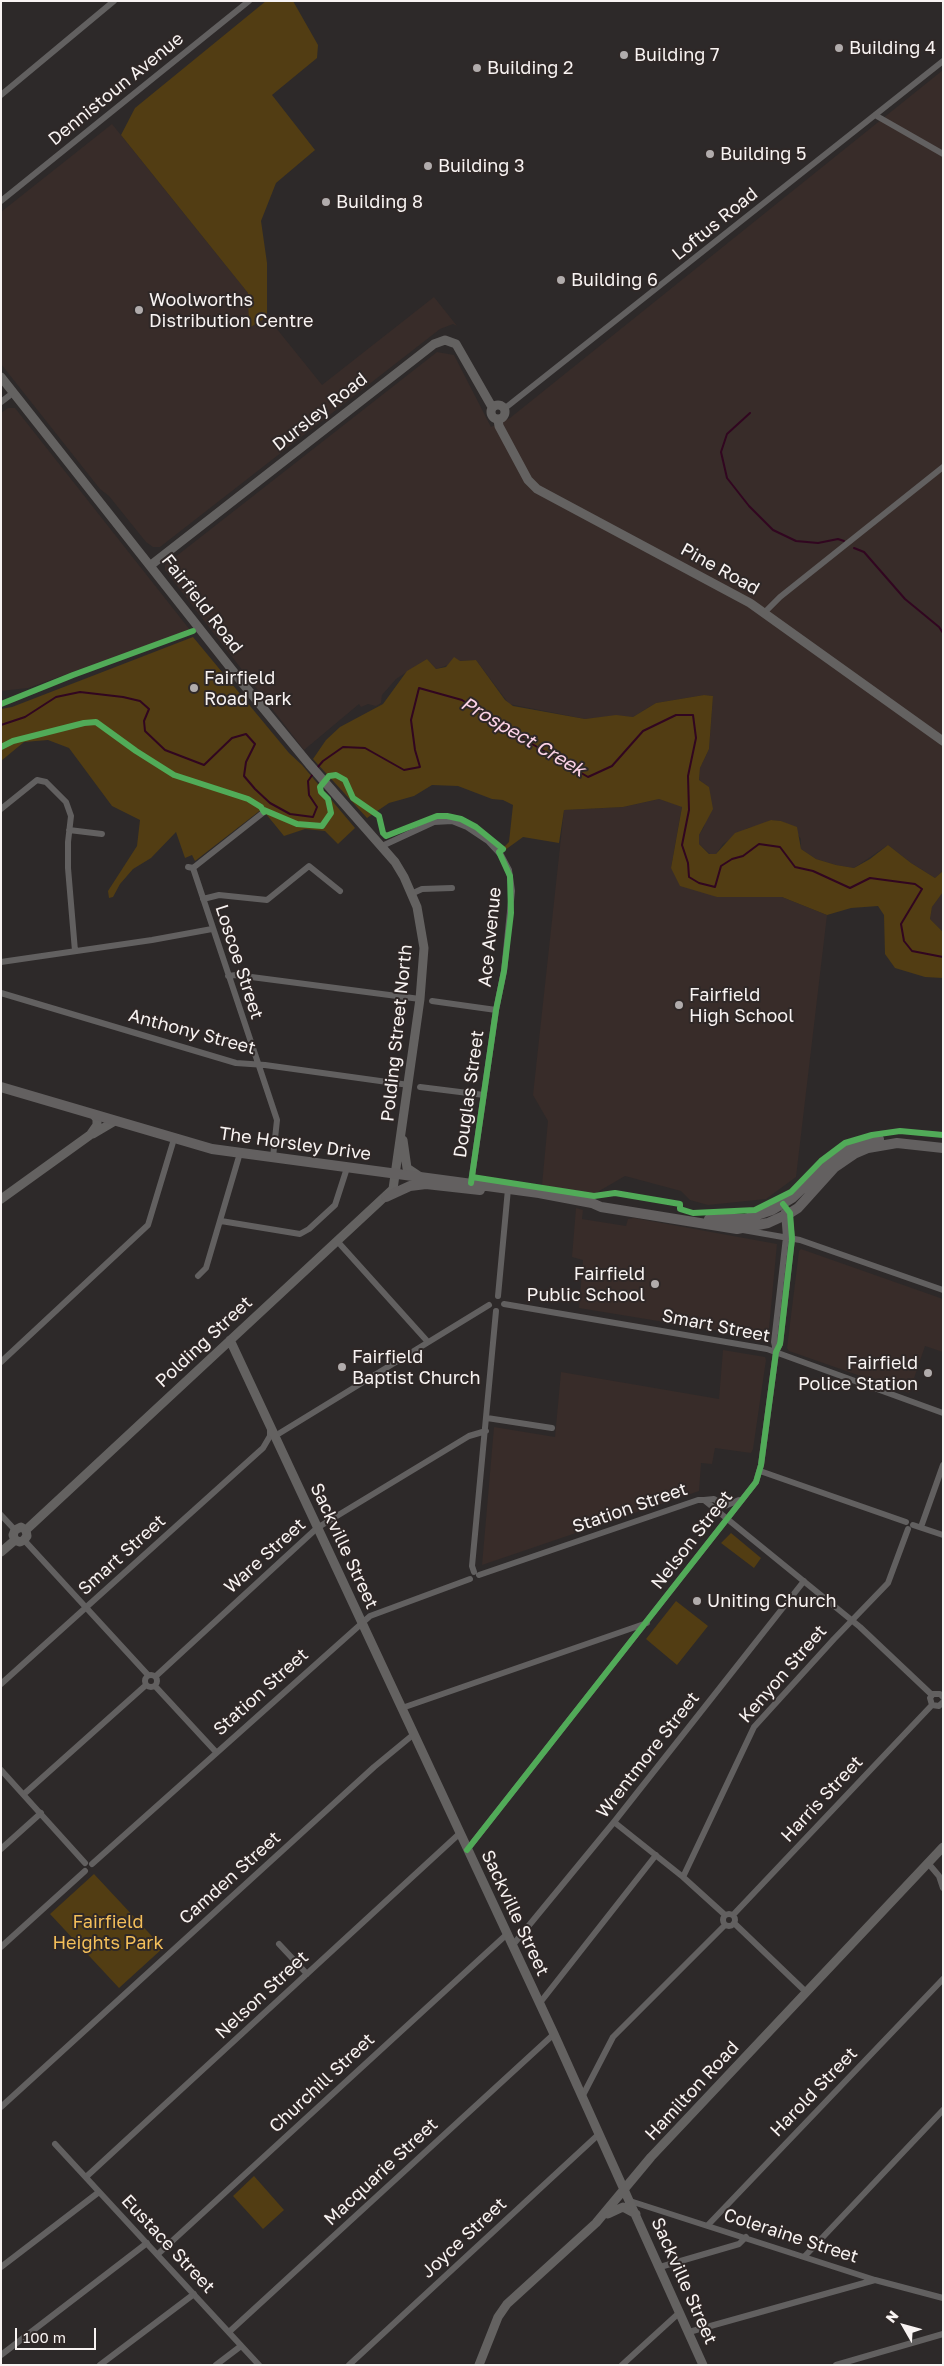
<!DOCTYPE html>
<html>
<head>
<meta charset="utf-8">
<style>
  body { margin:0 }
  #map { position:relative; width:944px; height:2366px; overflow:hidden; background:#2d2929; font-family:"Golos Text",sans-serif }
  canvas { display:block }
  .frame { position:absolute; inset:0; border:2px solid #f8f3f2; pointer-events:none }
  .north { position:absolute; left:879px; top:2301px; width:50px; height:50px; -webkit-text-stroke:4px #2f2827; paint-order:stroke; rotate:308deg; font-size:14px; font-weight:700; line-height:20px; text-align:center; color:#f8f3f2 }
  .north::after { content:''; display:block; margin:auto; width:18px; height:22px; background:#f8f3f2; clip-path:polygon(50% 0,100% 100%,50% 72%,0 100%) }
  .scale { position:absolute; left:15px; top:2328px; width:81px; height:22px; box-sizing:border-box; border:2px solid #f8f3f2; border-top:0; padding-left:6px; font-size:15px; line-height:18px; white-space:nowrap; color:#f8f3f2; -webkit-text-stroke:4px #2f2827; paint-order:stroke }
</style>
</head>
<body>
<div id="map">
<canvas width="944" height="2366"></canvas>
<div class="frame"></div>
<div class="north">N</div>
<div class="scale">100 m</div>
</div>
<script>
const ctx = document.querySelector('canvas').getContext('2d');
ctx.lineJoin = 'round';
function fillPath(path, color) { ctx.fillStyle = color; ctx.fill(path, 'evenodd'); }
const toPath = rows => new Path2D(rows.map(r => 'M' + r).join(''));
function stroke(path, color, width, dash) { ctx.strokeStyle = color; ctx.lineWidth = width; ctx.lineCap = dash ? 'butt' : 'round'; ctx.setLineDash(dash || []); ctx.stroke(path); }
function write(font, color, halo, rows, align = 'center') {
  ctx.font = font + ' "Golos Text",sans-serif'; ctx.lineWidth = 4; ctx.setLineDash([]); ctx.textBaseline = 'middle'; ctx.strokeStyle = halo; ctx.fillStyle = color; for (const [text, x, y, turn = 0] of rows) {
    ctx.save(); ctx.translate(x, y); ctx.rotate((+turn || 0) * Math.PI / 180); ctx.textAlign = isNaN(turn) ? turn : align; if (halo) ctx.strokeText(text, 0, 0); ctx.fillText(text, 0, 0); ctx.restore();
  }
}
const built = toPath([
  [943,70,943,871,935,878,911,863,888,845,854,868,836,865,816,859,801,849,801,839,791,826,781,821,771,820,761,825,748,828,723,844,716,854,710,854,699,844,699,835,704,827,709,787,699,780,700,768,709,749,713,696,704,695,656,703,633,717,616,716,585,719,509,704,476,660,460,661,436,669,427,659,396,679,382,695,381,703,376,706,368,704,361,707,359,704,304,750,165,570,165,565,437,352,454,355,491,427,510,418],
  [112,124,322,385,434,297,457,326,453,324,440,329,160,547,153,547,146,542,109,496,100,489,1,364,1,212],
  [8,408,15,408,190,630,28,688,1,691,1,413],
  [659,799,682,806,671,868,717,897,782,897,827,915,796,1177,766,1199,708,1205,690,1200,681,1191,625,1176,594,1194,542,1185,548,1121,533,1095,564,810,623,807],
  [943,892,943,932,930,919,932,907],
  [576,1208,583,1210,582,1219,626,1226,628,1219,634,1218,777,1244,768,1339,579,1308,583,1260,572,1257],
  [801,1249,943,1299,943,1352,925,1346,909,1393,789,1351,787,1348,799,1251],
  [723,1350,765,1357,766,1360,753,1449,751,1453,715,1448,712,1464,701,1463,699,1491,482,1565,494,1427,555,1437,561,1372,719,1399]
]);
const green = toPath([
  [266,1,293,1,318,45,317,58,272,95,315,150,276,183,261,221,267,263,267,317,249,328,248,293,121,135,135,108],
  [193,637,289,753,302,765,355,828,338,844,325,831,305,829,284,836,262,809,195,861,192,855,185,858,176,832,151,858,133,869,120,884,113,897,109,898,108,891,137,846,140,820,112,806,69,748,48,740,24,742,1,761,1,709,12,707],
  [454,657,460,661,476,660,505,700,513,706,585,719,616,715,633,717,656,703,704,695,713,696,709,749,700,768,699,780,709,787,713,809,699,835,699,844,709,854,716,854,735,833,771,820,781,821,797,827,801,849,816,859,836,865,854,868,870,859,888,845,911,863,935,878,943,871,943,892,932,907,930,919,943,932,943,978,925,977,895,968,885,954,884,915,878,906,851,908,827,915,782,897,717,897,680,886,671,868,682,807,659,799,623,807,564,810,559,843,523,837,505,850,504,847,509,842,513,805,503,800,492,799,458,786,432,785,414,796,389,803,367,818,313,759,326,740,340,727,383,704,407,671,427,659,436,669,446,667],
  [731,1533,761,1558,754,1568,721,1543],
  [676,1601,708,1626,677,1665,646,1639],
  [94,1874,163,1948,119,1988,50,1914],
  [254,2176,284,2210,263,2229,233,2196]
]);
const stream = toPath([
  [750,413,727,434,721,452,727,478,749,506,773,530,796,541,818,543,838,539,844,541],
  [854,548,864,552,905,599,939,627,943,633],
  [1,725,25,717,56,697,80,692,123,697,140,701,149,709,144,721,145,731,165,750,204,765,232,738,246,734,255,744,246,762,244,776,255,789,270,803,290,814,313,817,317,807,309,795,308,781,313,774],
  [317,768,323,761,343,747,365,748,404,770,420,767,415,750,411,720,419,688,462,700,495,722,588,777,612,766,643,731,676,715,693,715,696,738,688,776,689,810,682,845,688,863,689,877,699,883,715,887,721,866,732,859,743,856,759,844,780,847,795,867,813,871,850,888,870,878,915,884,922,889,901,924,904,941,912,951,943,957]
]);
const street = toPath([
  [1,95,114,1],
  [875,115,943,154],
  [1,201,249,1],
  [1,402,14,392],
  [504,409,943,61],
  [765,612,780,597,943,467],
  [1,809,37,780,46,782,66,802,71,816,68,842,68,868,75,951],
  [69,830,102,834],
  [382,846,434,822,452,821,467,827,488,841,501,855,509,870,512,891,504,971,496,1010,471,1183],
  [188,867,193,868,277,1120,273,1157],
  [193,868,264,812],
  [411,894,422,889,452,888],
  [203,899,219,895,267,900,309,866,340,891],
  [1,962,152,940,212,929],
  [228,976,236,975,420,999],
  [1,993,236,1063,265,1065,409,1085],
  [432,1001,496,1010],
  [420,1087,484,1095],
  [221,1221,300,1234,309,1229,335,1205,347,1168],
  [743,1230,800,1240,943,1290],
  [338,1242,428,1342],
  [198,1276,206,1268,240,1153],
  [498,1296,508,1189],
  [504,1304,767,1349,943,1413],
  [776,1351,774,1342,786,1237,784,1212],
  [1,1362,148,1225,174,1139],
  [487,1418,552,1428],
  [275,1436,489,1305],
  [760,1471,906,1522],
  [704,1500,714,1499,725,1506,739,1500],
  [1,1515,15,1530],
  [913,1525,943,1535],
  [921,1527,943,1465],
  [24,1540,148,1675],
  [474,1572,472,1566,496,1311],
  [479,1575,698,1500,704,1500,860,1627,932,1695],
  '145 1681a6 6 0 1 1 12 0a6 6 0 1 1-12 0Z',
  [156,1676,317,1528,469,1436,486,1431],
  [1,1684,263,1448,270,1436,270,1429],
  [155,1686,216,1752],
  [932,1705,930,1698,933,1694,940,1694,943,1697],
  [932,1705,939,1706,943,1702],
  [402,1708,647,1623],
  [1,1770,85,1863],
  [24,1794,146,1685],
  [614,1822,683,1877,725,1915],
  [1,1849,41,1813],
  [467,1850,756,1482,761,1465,776,1352,780,1344,792,1239,789,1212],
  [928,1863,939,1876,943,1888],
  [92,1864,370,1616,470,1579],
  [683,1877,754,1727,834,1639,888,1583,908,1529],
  '723 1920a6 6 0 1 1 12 0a6 6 0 1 1-12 0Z',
  [733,1915,932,1705],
  [734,1923,806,1992],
  [279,1944,307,1974],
  [512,1946,614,1822,804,1581],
  [1,1947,85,1871],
  [539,2004,656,1855],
  [582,2097,613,2037,725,1925],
  [1,2107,374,1767,414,1734],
  [55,2144,259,2365],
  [86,2177,459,1834],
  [630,2201,875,2280,943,2298],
  [708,2225,943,1979],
  [158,2254,506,1935],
  [805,2256,943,2110],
  [1,2267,99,2192],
  [660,2267,739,2244,746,2237],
  [229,2332,554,2034],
  [689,2332,875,2280],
  [1,2355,147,2243],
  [100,2365,194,2294],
  [216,2365,241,2346],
  [349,2365,599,2134],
  [622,2365,680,2312],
  [836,2365,943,2334]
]);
const secondary = toPath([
  [1,377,244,685,309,764,395,862,404,877,417,907,424,948,420,999,393,1189,26,1530],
  '491 412a7 7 0 1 1 14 0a7 7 0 1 1-14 0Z',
  [498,420,499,426,528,480,537,489,750,603,943,741],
  [151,565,434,344,445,340,456,344,492,407],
  [93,1134,115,1121],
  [403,1140,407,1168,419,1176],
  [1,1199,90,1135,97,1125,97,1119,94,1115],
  [230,1340,554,2034,703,2365],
  [15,1540,13,1535,15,1530,21,1527,26,1530],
  [15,1540,20,1542,24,1540,27,1536,26,1530],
  [1,1552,15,1540],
  [608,2214,623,2207,636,2214],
  [479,2365,498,2317,507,2304,596,2223,651,2157,943,1847]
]);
const primary = toPath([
  [1,1087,212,1149,539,1193,592,1203,601,1207,737,1229,768,1223,790,1213,798,1208,835,1167,854,1154,868,1148,897,1143,943,1148],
  [386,1197,410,1186,426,1184,480,1190],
  [709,1219,745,1219,772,1210,792,1198,839,1154,862,1142,879,1139]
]);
const cycleway = toPath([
  [1,704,73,675,193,631],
  [1,747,13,741,84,723,96,722,136,751,174,775,248,799,261,807,264,812],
  [264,810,297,824,322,826,331,813,328,799,321,792,320,787,329,776,336,775,345,780,353,798,379,816,383,833,386,836,437,816,447,816,461,819,476,827,503,849,499,852,510,876,511,913,504,971,496,1010,471,1183],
  [472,1177,594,1196,615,1193,680,1204,680,1209,693,1213,755,1210,791,1192,821,1161,845,1143,872,1135,900,1131,943,1135],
  [467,1850,756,1482,761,1465,776,1352,780,1344,792,1239,790,1213,783,1204]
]);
const markers = [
  [839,48,5,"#b1acac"],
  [624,55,5,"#b1acac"],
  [477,68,5,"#b1acac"],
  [710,154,5,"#b1acac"],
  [428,166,5,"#b1acac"],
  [326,202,5,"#b1acac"],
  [561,280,5,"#b1acac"],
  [139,310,5,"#b1acac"],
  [194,688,5,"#b1acac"],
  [679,1005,5,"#b1acac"],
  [655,1284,5,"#b1acac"],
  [342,1367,5,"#b1acac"],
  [928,1373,5,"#b1acac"],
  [697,1601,5,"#b1acac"]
];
const poiNames = [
  ["Building 4",849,48],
  ["Building 7",634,55],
  ["Building 2",487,68],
  ["Building 5",720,154],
  ["Building 3",438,166],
  ["Building 8",336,202],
  ["Building 6",571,280],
  ["Woolworths",149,300],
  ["Distribution Centre",149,321],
  ["Fairfield",204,678],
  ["Road Park",204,699],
  ["Fairfield",689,995],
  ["High School",689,1016],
  ["Fairfield",645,1274,"right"],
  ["Public School",645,1295,"right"],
  ["Fairfield",352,1357],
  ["Baptist Church",352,1378],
  ["Fairfield",918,1363,"right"],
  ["Police Station",918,1384,"right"],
  ["Uniting Church",707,1601]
];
const streetNames = [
  ["Dennistoun Avenue",116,89,-39],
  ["Loftus Road",715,224,-39],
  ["Dursley Road",320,412,-38],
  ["Pine Road",720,569,29],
  ["Fairfield Road",202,604,52],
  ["Ace Avenue",490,937,-84],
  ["Loscoe Street",239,962,72],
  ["Anthony Street",192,1032,15],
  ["Polding Street North",397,1033,-84],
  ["Douglas Street",469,1094,-82],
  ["The Horsley Drive",295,1144,8],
  ["Smart Street",716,1326,11],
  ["Polding Street",204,1342,-43],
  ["Station Street",630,1508,-19],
  ["Nelson Street",692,1540,-52],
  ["Sackville Street",344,1546,65],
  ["Smart Street",122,1555,-42],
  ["Ware Street",265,1556,-42],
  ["Kenyon Street",783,1674,-49],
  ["Station Street",261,1692,-42],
  ["Wrentmore Street",648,1755,-52],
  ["Harris Street",822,1799,-47],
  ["Camden Street",230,1878,-42],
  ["Sackville Street",515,1913,65],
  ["Nelson Street",262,1995,-43],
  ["Churchill Street",322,2083,-43],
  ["Hamilton Road",692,2091,-47],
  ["Harold Street",814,2092,-46],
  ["Macquarie Street",381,2172,-43],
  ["Coleraine Street",791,2236,18],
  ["Joyce Street",464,2238,-43],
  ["Eustace Street",168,2244,47],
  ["Sackville Street",684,2281,66]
];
const parkNames = [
  ["Fairfield",108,1922],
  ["Heights Park",108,1943]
];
const waterNames = [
  ["Prospect Creek",523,737,30]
];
fillPath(built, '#382c29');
fillPath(green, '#523d13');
stroke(stream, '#310620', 2);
stroke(street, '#626060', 6);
stroke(secondary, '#646261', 9);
stroke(primary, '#636060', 10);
stroke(cycleway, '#51ab58', 6);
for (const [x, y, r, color] of markers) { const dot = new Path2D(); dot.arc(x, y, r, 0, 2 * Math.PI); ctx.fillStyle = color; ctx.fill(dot); stroke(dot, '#2f2827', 2); }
write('18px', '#f8f3f2', '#2f2827', poiNames, 'left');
write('18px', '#f8f3f2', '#2f2827', streetNames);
write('18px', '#f4bf5a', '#2f2827', parkNames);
write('italic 19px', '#fcd2e6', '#2f2827', waterNames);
</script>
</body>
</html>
